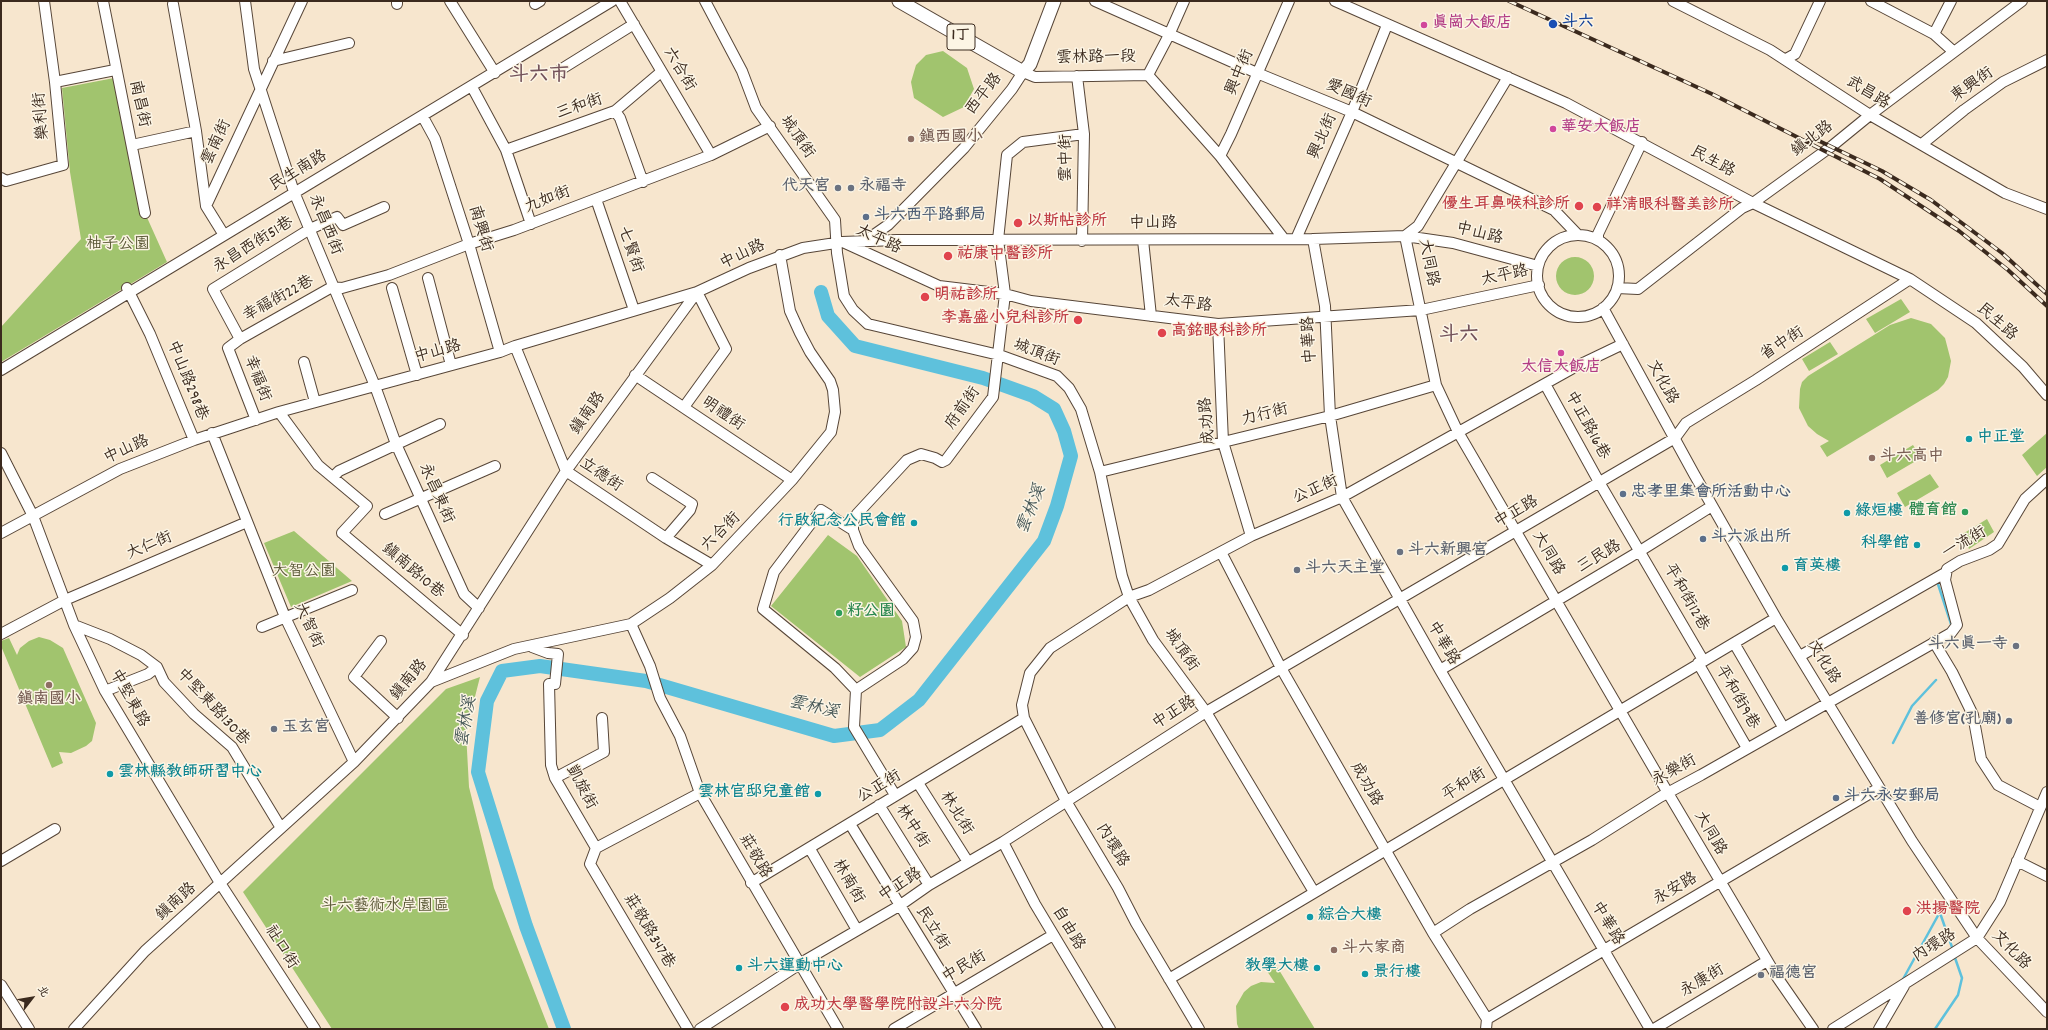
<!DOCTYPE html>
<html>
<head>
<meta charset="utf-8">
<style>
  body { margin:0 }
  #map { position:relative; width:2048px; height:1030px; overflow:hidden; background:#f7e6ce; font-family:Dekko,"LXGW WenKai TC",sans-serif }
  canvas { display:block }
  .frame { position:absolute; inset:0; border:2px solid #3b2a1e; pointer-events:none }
  .north { position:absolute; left:12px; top:978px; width:40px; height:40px; -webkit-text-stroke:3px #fcf5e5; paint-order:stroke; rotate:59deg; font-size:11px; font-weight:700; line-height:16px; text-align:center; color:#3b2a1e }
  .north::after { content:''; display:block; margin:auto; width:14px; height:18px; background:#3b2a1e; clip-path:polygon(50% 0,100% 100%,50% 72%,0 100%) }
</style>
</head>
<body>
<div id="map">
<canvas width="2048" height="1030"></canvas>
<div class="frame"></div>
<div class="north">北</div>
</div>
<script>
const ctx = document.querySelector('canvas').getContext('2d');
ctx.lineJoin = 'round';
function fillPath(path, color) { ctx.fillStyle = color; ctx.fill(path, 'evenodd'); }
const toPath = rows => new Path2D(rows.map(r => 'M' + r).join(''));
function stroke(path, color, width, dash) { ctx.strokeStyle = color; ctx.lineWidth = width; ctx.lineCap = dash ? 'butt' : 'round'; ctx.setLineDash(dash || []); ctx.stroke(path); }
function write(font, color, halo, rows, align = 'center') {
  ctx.font = font + ' Dekko,"LXGW WenKai TC",sans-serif'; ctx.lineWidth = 3; ctx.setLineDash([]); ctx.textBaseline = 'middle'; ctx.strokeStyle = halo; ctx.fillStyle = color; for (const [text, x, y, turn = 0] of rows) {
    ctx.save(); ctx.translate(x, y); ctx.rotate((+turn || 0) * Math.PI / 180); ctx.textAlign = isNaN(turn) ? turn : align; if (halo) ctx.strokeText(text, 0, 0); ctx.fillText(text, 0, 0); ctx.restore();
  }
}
const green = toPath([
  [943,51,967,68,974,89,964,107,943,117,914,98,911,82,916,65,926,55],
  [114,78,145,213,167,262,1,362,1,327,81,239,70,172,62,88],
  '1556 276a19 19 0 1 1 38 0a19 19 0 1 1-38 0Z',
  [1901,299,1910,312,1875,333,1866,319],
  [1911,318,1931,324,1945,338,1951,361,1948,377,1944,384,1938,390,1827,457,1820,446,1829,441,1817,434,1808,426,1799,408,1800,389,1802,382,1808,376,1890,325],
  [1830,342,1838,354,1809,371,1802,359],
  [2047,433,2047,467,2037,476,2022,455],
  [1913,445,1921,458,1887,478,1880,465],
  [1930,474,1939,487,1905,507,1897,493],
  [1987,519,1994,532,1969,549,1961,535],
  [294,531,352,581,291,607,264,543],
  [828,535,857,556,902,621,906,647,860,677,771,606],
  [39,637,50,640,63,648,96,723,92,741,86,746,71,753,59,752,63,763,52,768,1,646,1,641,9,638,17,655,20,648,29,641],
  [480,677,466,732,469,787,494,888,549,1029,332,1029,243,892,446,689],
  [1276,965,1315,1029,1239,1029,1237,1024,1236,1006,1244,992,1251,986,1261,982,1275,983,1267,971]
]);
const stream = toPath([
  [1937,581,1952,627],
  [1893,743,1912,706,1936,680],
  [1940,913,1953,950],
  [1902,981,1946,901],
  [1935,1029,1958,995,1962,978,1954,955]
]);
const river = toPath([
  [564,1029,526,926,478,772,487,701,502,671,540,666,646,681,834,736,880,730,919,700,1044,541,1057,506,1071,456,1064,431,1054,409,1033,396,983,378,855,346,828,316,821,292]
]);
const minor = toPath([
  [103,1,145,213],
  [245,1,254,69,294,192,375,386,396,444,464,594,479,608],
  [450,1,495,73],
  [620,1,711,155],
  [705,1,742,71,756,108,835,220,837,253,844,296,853,310,868,324,999,355,1057,376,1069,388,1081,409,1100,472,1122,576,1129,597,1153,640,1206,712,1314,892],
  [1095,1,1257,73,1352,112,1554,210,1578,235],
  [1335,1,1566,103,1753,203,1910,279,1976,323,2023,367,2047,395],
  [1673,1,1770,50,1870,115,2005,193,2047,209],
  [1871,1,1934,34,1954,52],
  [173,4,196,131,206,206,224,235],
  [397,4,397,1],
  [535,4,540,1],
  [1934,34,1951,1],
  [1786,59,1795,54,1820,1],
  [273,61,349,43],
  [560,70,634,24],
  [1148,75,1169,35,1184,1],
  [1077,76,1084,134,1082,241],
  [1508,77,1418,226,1405,236,1436,385,1458,432,1668,793,1777,977,1813,1029],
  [55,82,115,70],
  [472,87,506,150,531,224],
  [615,111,661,72],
  [423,117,435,139,469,244,500,352],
  [1922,144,1964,110,2003,82,2047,60],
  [132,145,196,131],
  [506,150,615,111,620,118,643,182],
  [1220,156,1231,134,1289,1],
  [1,178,6,181,63,165,55,82,44,1],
  [596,199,634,310],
  [206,206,302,1],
  '1537 276a41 41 0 1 1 82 0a41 41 0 1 1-82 0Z',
  [1296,239,1352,112,1387,25],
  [1313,239,1325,306,1330,416,1342,497,1440,670,1650,1029],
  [1143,240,1151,316],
  [1598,240,1598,234,1642,142],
  [865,241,888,225,964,148,1012,89,1023,72,1035,77,1148,75,1220,156,1284,239],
  [845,243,939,286,1005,294,1031,301,1218,324,1421,310,1539,285],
  [428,278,451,365],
  [127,288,150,334,194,440],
  [392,288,417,375],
  [1617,288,1638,289,1742,208,1753,203,1832,146,1870,115,2022,1],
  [1603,308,1694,474,1776,618,1912,841,1977,938,2047,1012],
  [1218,324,1223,442,1251,536],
  [240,339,332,287,342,288,389,275,469,244,514,230,711,155,770,126],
  [515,346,566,471,666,538,712,565],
  [304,362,315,402],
  [1,370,612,1],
  [635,375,792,480],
  [1545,384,1599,482,1703,660],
  [684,407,726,349,697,292],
  [279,412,318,465,367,506,342,533,463,635],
  [256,420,228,348,240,339,213,289,310,229,337,217,343,225,384,207],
  [212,433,285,617,354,762],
  [1,453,33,516,74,625,105,691,220,883,315,1029],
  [1100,472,1330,416,1436,385],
  [333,477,339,471,440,424],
  [652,478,692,504,690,510,666,538],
  [385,514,495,466],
  [853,530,821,510,774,572,763,609,835,668,856,690],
  [1,533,120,469,194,440,279,412,500,352,515,346,697,292,749,268,803,248,842,242,897,240,1313,239,1405,236,1453,243,1538,266],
  [1221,552,1281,668,1433,933,1487,1019,1486,1029],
  [631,624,650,666,660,698,680,736,700,793,838,1029],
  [74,625,110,639,141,655,157,667,164,682,194,714,232,747,281,828],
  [262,627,352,590],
  [1,634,65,600,247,522],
  [381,641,354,677,398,718],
  [1934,642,1952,672,1973,715,1981,759,1998,785,2040,807],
  [1734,643,1783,727],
  [532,647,548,653,558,654,555,684,549,684,551,765,555,778,596,848],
  [1800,656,1945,573],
  [1698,663,1747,748],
  [1440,670,1640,551,1712,506],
  [431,682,514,649,631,624,670,598,712,565,792,480,831,432,835,412,833,390,830,381,810,352,800,333,790,311,780,255],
  [105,691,148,674,157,667],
  [555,778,604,752,602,718],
  [918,783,968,862],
  [895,795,854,727,856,690,903,659,913,648,916,637,913,621,859,546,853,530,853,522,857,514,907,460,921,454,935,458,942,462,946,460,993,397,1005,294,998,240,1007,155,1023,142,1084,134],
  [879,805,929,885],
  [850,824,976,1029],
  [1003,842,1035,904,1110,1029],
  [596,848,590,864,688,1029],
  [596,848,700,793],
  [810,849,857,930],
  [1,861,55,829],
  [2017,861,2047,876],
  [751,883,1024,718],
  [1433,933,1470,909,1592,840,1660,797,1701,775,1951,633,1957,625,1945,580,1947,569,1960,561,1989,550,1998,544,2025,499,2047,479],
  [1169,979,1776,618],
  [1,985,29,1029],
  [1487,1019,1879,788],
  [74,1029,145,951,354,762,431,682,566,471,697,292],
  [700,1029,806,960,899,906,929,885,1003,842,1206,712,1675,438,1686,423,1756,380,1910,279],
  [894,1029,1053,935],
  [1199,1029,1136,923,1118,888,1066,801,1024,718,1022,705,1030,673,1050,648,1129,597,1149,590,1251,536,1342,497,1575,367,1623,344],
  [1654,1029,1767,961],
  [1833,1029,1977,938,2000,902,2047,792],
  [1879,1029,1904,986]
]);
const major = toPath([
  [899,1,1023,72,1030,64,1054,1]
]);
const rail = toPath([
  [1509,1,1712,94,1880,179,1959,231,2008,270,2047,306],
  [1813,138,1882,171,1931,200,2002,253,2047,294]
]);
const markers = [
  [1553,24,5,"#1a4fb4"],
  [1424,25,4,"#d1479c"],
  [1553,129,4,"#d1479c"],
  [911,139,4,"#8d6e63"],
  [838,188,4,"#6b7280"],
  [851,188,4,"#6b7280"],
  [1579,206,5,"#e0444e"],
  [1597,207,5,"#e0444e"],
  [866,217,4,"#5c6f8a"],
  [1018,223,5,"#e0444e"],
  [948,256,5,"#e0444e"],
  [925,297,5,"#e0444e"],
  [1078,320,5,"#e0444e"],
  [1162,333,5,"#e0444e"],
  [1561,353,4,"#d1479c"],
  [1969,439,4,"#0f9aa8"],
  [1872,458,4,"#8d6e63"],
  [1623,494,4,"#5c6f8a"],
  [1965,512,4,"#2e9e5b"],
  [1847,513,4,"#0f9aa8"],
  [914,523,4,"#0f9aa8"],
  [1703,539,4,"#5c6f8a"],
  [1917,545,4,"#0f9aa8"],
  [1400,552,4,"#6b7280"],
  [1785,568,4,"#0f9aa8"],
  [1297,570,4,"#6b7280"],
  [839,613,4,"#2e9e5b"],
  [2016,646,4,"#6b7280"],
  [49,685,4,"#8d6e63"],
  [2009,721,4,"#6b7280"],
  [274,729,4,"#6b7280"],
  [110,774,4,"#0f9aa8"],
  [818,794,4,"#0f9aa8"],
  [1836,798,4,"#5c6f8a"],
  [1907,911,5,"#e0444e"],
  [1310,917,4,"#0f9aa8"],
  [1334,950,4,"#8d6e63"],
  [739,968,4,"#0f9aa8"],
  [1317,968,4,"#0f9aa8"],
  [1365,974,4,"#0f9aa8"],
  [1761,975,4,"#6b7280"],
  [785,1007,5,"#e0444e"]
];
const shields = [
  [961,37,28]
];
const shieldNames = [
  ["1丁",961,37]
];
const transitNames = [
  ["斗六",1562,24]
];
const hotelNames = [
  ["真崗大飯店",1432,25],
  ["華安大飯店",1561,129],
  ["太信大飯店",1561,369,"center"]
];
const streetNames = [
  ["雲林路一段",1096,59,-1],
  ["六合街",678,70,59],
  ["興中街",1241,73,-67],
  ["東興街",1973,86,-35],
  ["武昌路",1867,94,32],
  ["西平路",985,95,-52],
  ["愛國街",1348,95,24],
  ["南昌街",138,104,78],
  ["三和街",580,108,-19],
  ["樂利街",43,116,-95],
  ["興北街",1324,137,-66],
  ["城頂街",796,138,55],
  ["鎮北路",1813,140,-37],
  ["雲南街",218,143,-65],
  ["雲中街",1068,158,-90],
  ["民生路",1712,163,28],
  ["民生南路",299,172,-31],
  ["九如街",548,201,-21],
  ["永昌西街",324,225,68],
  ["中山路",1153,225],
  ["南興街",479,229,73],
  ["中山路",1479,235,14],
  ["太平路",878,241,25],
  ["永昌西街51巷",254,246,-32],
  ["七賢街",629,250,71],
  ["中山路",743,256,-25],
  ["大同路",1427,263,79],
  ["太平路",1505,277,-12],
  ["幸福街22巷",279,300,-29],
  ["太平路",1188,305,7],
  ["民生路",1996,323,41],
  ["中華路",1311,340,-93],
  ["省中街",1783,345,-33],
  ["中山路",438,353,-15],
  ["城頂街",1036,354,21],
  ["幸福街",256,379,69],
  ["中山路298巷",186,381,68],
  ["文化路",1661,383,61],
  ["府前街",964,409,-55],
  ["鎮南路",589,414,-55],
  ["明禮街",722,415,34],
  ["力行街",1265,416,-14],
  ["成功路",1209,421,-95],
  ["中正路16巷",1586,426,61],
  ["中山路",127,451,-24],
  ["立德街",600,476,34],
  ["公正街",1316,491,-24],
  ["永昌東街",435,494,66],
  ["中正路",1517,513,-30],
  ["六合街",722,533,-45],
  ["一流街",1965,544,-30],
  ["大仁街",150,547,-23],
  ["大同路",1547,554,60],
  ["三民路",1600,558,-31],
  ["鎮南路10巷",412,572,40],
  ["平和街12巷",1685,598,60],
  ["大智街",307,626,65],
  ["中華路",1442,644,60],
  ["城頂街",1180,651,55],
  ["文化路",1822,663,58],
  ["鎮南路",410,681,-50],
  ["平和街9巷",1736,698,60],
  ["中堅東路",128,699,61],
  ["中堅東路130巷",212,708,47],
  ["中正路",1175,714,-32],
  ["永樂街",1675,772,-29],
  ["成功路",1365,785,60],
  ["平和街",1465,786,-32],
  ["凱旋街",580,788,62],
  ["公正街",880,788,-31],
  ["林北街",955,814,58],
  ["林中街",911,827,58],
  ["大同路",1709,834,60],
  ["內環路",1111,846,59],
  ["莊敬路",754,857,60],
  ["林南街",847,882,60],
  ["中正路",901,886,-33],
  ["永安路",1676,890,-30],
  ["鎮南路",177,903,-42],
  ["中華路",1606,924,59],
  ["民立街",931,929,58],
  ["自由路",1067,929,59],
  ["莊敬路347巷",648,932,59],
  ["內環路",1935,947,-32],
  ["社口街",280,948,58],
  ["文化路",2010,951,46],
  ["中民街",965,968,-30],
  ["永康街",1703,982,-31]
];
const educationNames = [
  ["鎮西國小",919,139],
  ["斗六高中",1880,458],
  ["鎮南國小",49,701,"center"],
  ["斗六家商",1342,950]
];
const worshipNames = [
  ["代天宮",830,188,"right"],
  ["永福寺",859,188],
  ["斗六新興宮",1408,552],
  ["斗六天主堂",1305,570],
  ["斗六真一寺",2008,646,"right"],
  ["善修宮(孔廟)",2001,721,"right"],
  ["玉玄宮",282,729],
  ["福德宮",1769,975]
];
const healthNames = [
  ["優生耳鼻喉科診所",1570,206,"right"],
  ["祥清眼科醫美診所",1606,207],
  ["以斯帖診所",1027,223],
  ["祐康中醫診所",957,256],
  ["明祐診所",934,297],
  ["李嘉盛小兒科診所",1069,320,"right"],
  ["高銘眼科診所",1171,333],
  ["洪揚醫院",1916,911],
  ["成功大學醫學院附設斗六分院",794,1007]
];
const serviceNames = [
  ["斗六西平路郵局",874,217],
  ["忠孝里集會所活動中心",1631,494],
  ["斗六派出所",1711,539],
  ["斗六永安郵局",1844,798]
];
const parkNames = [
  ["柚子公園",118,246],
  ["大智公園",304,573],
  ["斗六藝術水岸園區",385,908]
];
const cultureNames = [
  ["中正堂",1977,439],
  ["綠烜樓",1855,513],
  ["行啟紀念公民會館",906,523,"right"],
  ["科學館",1909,545,"right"],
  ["育英樓",1793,568],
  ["雲林縣教師研習中心",118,774],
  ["雲林官邸兒童館",810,794,"right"],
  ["綜合大樓",1318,917],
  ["斗六運動中心",747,968],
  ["教學大樓",1309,968,"right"],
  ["景行樓",1373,974]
];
const leisureNames = [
  ["體育館",1957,512],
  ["籽公園",847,613,"left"]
];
const waterNames = [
  ["雲林溪",1033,510,-68],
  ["雲林溪",813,709,13],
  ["雲林溪",468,722,-80]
];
const districtNames = [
  ["斗六市",539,77],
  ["斗六",1459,337]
];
fillPath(green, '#a1c46e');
stroke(stream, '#5ec1dc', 2.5);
stroke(river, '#5ec1dc', 14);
stroke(minor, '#574638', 12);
stroke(major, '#574638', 15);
stroke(minor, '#fff', 10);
stroke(major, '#fff', 13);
stroke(rail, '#3b2a1e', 4);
stroke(rail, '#fcf5e5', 2.5, [8]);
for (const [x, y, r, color] of markers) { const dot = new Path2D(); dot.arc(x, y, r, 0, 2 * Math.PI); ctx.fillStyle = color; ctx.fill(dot); stroke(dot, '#fcf5e5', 1.5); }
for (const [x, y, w] of shields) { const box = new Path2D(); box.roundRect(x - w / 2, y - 13, w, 26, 3); ctx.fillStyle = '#fcf5e5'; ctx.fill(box); stroke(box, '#3b2a1e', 1); }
write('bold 15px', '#3b2a1e', null, shieldNames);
write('bold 16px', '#164399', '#fcf5e5', transitNames, 'left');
write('bold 16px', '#b23c85', '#fcf5e5', hotelNames, 'left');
write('16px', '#3b2a1e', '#fcf5e5', streetNames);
write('bold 16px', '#785e54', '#fcf5e5', educationNames, 'left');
write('bold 16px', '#5b616d', '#fcf5e5', worshipNames, 'left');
write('bold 16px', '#be3a42', '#fcf5e5', healthNames, 'left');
write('bold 16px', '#4e5e75', '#fcf5e5', serviceNames, 'left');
write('16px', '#5a5836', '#fcf5e5', parkNames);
write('bold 16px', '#0d838f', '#fcf5e5', cultureNames, 'left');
write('bold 16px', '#27864d', '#fcf5e5', leisureNames, 'right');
write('italic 17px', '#465757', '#fcf5e5', waterNames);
write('bold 20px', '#74535b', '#fcf5e5', districtNames);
</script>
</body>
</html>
